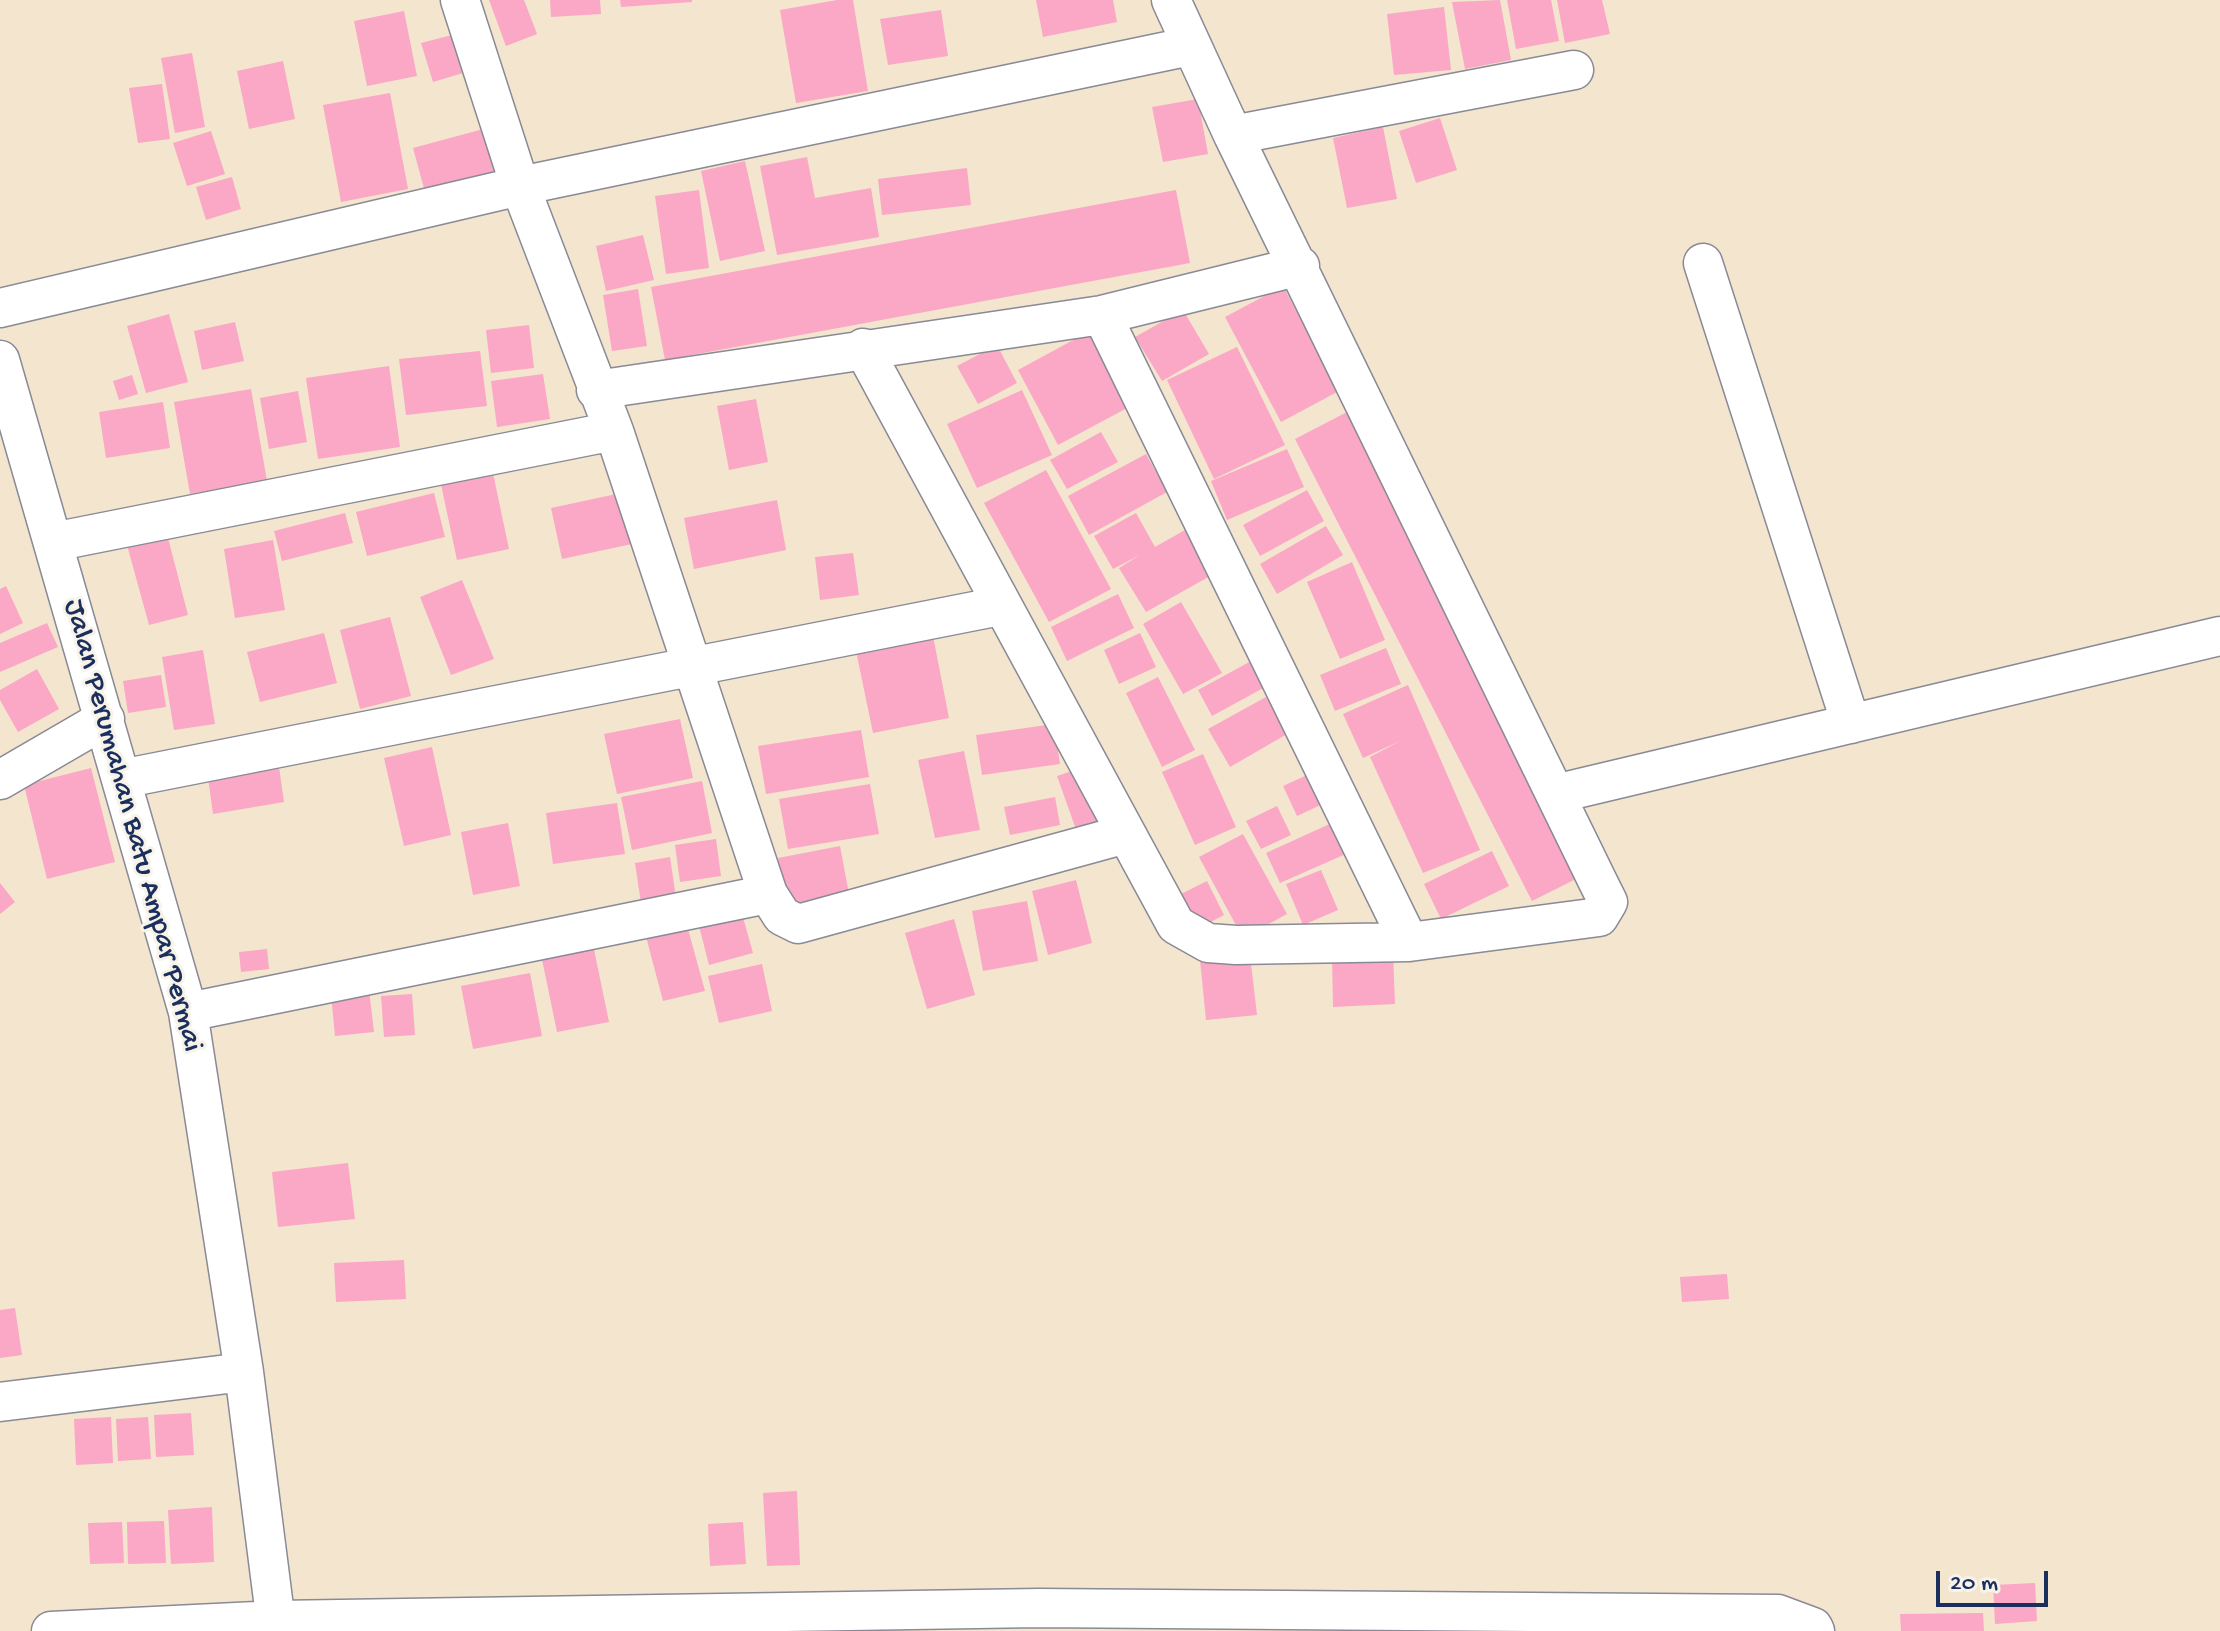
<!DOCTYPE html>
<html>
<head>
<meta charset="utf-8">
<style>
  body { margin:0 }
  #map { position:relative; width:2220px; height:1631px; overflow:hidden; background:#f4e5cf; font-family:"Gochi Hand",sans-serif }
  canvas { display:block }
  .scale { position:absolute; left:1936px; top:1571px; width:112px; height:36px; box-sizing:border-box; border:4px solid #1b2f5e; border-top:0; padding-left:10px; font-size:24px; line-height:28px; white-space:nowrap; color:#1b2f5e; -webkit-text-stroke:6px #f7f3e8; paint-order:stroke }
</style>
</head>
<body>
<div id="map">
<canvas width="2220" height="1631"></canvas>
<div class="scale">20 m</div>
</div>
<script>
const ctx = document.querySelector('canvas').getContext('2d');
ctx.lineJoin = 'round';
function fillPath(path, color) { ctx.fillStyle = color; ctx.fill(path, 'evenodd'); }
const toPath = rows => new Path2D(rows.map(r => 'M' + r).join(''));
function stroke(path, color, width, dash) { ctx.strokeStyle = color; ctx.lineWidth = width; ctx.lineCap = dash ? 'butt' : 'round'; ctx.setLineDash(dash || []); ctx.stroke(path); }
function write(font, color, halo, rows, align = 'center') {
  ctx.font = font + ' "Gochi Hand",sans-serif'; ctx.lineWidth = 6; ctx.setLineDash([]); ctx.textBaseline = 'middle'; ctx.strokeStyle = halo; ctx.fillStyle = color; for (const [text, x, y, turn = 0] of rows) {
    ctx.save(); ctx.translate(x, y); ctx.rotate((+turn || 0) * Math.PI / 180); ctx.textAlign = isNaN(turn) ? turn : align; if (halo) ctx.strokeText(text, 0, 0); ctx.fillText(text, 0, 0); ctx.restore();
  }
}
const building = toPath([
  [489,0,524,0,537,34,506,46],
  [550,0,600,0,601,14,551,17],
  [620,0,692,0,692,2,621,7],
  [837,0,853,0,868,91,796,103,780,10],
  [1036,0,1113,0,1117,22,1043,37],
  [1500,0,1511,60,1465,69,1452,2],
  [1507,0,1551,0,1559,41,1516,49],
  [1557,0,1602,0,1610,34,1565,43],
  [1444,7,1451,70,1394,75,1387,14],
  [941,10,948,56,888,65,880,19],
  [404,11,417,76,367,86,354,21],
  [452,35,463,73,433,82,421,43],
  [192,53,205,127,175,133,161,58],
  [283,61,295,119,249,129,237,71],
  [162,84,170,139,138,143,129,88],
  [390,93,408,189,341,202,323,105],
  [1198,99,1208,154,1163,162,1152,107],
  [1440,118,1457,170,1416,183,1399,131],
  [1383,127,1397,199,1347,208,1333,138],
  [487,128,499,172,425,192,413,148],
  [211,131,225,174,187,186,173,143],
  [807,157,815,198,871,188,879,237,777,255,760,166],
  [745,161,765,251,720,261,701,171],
  [967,168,971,205,882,215,878,179],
  [232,177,241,209,206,220,196,187],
  [699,190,709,268,666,274,655,196],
  [1176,190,1190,263,665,360,651,287],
  [643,235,654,280,606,291,596,246],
  [1283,286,1339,391,1281,422,1225,317],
  [638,289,647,346,612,351,603,295],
  [1183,310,1209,354,1162,381,1135,337],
  [169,314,188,382,146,393,127,326],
  [235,322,244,361,202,370,194,331],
  [529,325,534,368,491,373,486,330],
  [1088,332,1129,407,1058,445,1018,370],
  [997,345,1017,383,978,404,957,366],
  [1237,347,1285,445,1214,479,1167,380],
  [480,351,487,406,406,415,399,359],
  [389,366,400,447,318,459,306,378],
  [543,374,550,419,497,427,491,381],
  [132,375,138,394,119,400,113,381],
  [251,389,267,481,190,494,174,402],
  [1022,390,1052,455,977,488,947,424],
  [298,391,307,442,269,449,260,398],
  [756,399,768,462,729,470,717,406],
  [163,402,170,448,106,458,99,412],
  [1349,411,1586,874,1532,901,1295,439],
  [1101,432,1118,462,1067,489,1050,460],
  [1287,449,1304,487,1227,520,1211,481],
  [1146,454,1167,492,1089,535,1068,496],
  [491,464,509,549,457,560,439,475],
  [1046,470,1111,589,1049,622,984,503],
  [1307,490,1324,521,1260,556,1243,525],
  [434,493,445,537,367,556,356,512],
  [621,493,632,544,562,559,551,508],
  [777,500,786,550,694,569,684,518],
  [345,513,353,543,282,561,274,531],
  [1136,513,1155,547,1185,530,1212,575,1146,612,1119,568,1140,555,1113,569,1094,536],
  [1326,526,1343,555,1277,594,1260,564],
  [167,534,188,615,149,625,127,545],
  [273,540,285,610,235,618,224,549],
  [853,553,859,595,820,600,815,557],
  [1352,562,1385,640,1340,659,1307,582],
  [462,580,494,659,451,675,420,597],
  [6,586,23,623,0,634,0,589],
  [1118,594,1134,628,1067,661,1051,627],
  [1181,602,1222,673,1183,694,1143,624],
  [390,617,411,696,360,709,340,630],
  [47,623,58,647,0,672,0,643],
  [324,633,337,683,260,702,247,652],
  [1140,633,1156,667,1119,684,1104,650],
  [933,636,949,718,873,733,856,651],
  [1386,648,1401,684,1335,711,1320,675],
  [203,650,215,724,174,730,162,657],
  [1253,660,1267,686,1212,716,1198,690],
  [37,669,59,709,18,732,0,700,0,690],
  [161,675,166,707,128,713,123,681],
  [1158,677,1195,750,1162,767,1126,693],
  [1408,685,1480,850,1423,873,1370,757,1400,741,1363,758,1343,714],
  [1266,697,1287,734,1230,767,1208,729],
  [680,719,693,778,617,794,604,734],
  [1054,724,1060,764,982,775,976,735],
  [861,730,869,777,766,794,758,746],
  [432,747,451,835,404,846,384,758],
  [964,751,980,830,935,838,918,760],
  [1203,754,1236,827,1195,845,1162,772],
  [279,767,284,802,213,814,208,778],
  [1084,767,1105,826,1078,835,1057,776],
  [91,768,115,862,47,879,24,785],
  [1316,771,1329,801,1297,816,1283,786],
  [702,781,712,833,632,850,621,797],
  [870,784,879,834,788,849,779,799],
  [1055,797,1060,825,1010,835,1004,807],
  [617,803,625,854,553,864,546,813],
  [1277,806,1291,835,1261,849,1246,821],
  [1334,822,1348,853,1280,883,1266,853],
  [508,823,520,886,473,895,461,832],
  [1243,834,1287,914,1243,938,1199,857],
  [716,839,721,876,680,882,675,845],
  [840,846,849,894,788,907,778,858],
  [1492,851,1509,886,1441,919,1424,884],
  [670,857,676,898,641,903,635,863],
  [1321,870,1338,910,1303,925,1286,884],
  [1076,880,1092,943,1048,955,1032,891],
  [1207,881,1224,915,1199,928,1181,894],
  [0,883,15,902,0,914],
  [1027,901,1038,961,983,971,972,911],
  [739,903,753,953,709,965,696,914],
  [685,918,705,991,663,1001,644,929],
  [954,919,975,995,927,1009,905,933],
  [591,935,609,1022,557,1032,539,945],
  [267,949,269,969,241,972,239,952],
  [1393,952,1395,1004,1333,1007,1332,955],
  [1250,955,1257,1015,1206,1020,1200,960],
  [762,964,772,1011,719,1023,708,976],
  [530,973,542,1036,473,1049,461,986],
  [369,990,374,1032,335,1036,331,994],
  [412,994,415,1035,384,1037,381,996],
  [348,1163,355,1219,278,1227,272,1172],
  [404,1260,406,1299,336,1302,334,1263],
  [1727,1274,1729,1299,1682,1302,1680,1277],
  [15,1308,22,1355,0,1358,0,1310],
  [191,1413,194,1455,156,1457,154,1415],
  [111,1417,113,1463,76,1465,74,1419],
  [148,1417,151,1459,118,1461,116,1419],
  [797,1491,800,1565,767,1566,763,1493],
  [212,1507,214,1562,171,1564,168,1510],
  [164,1521,166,1563,128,1564,127,1522],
  [122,1522,124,1563,90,1564,88,1523],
  [743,1522,746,1564,710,1566,708,1524],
  [2035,1583,2037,1621,1995,1624,1993,1585],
  [1983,1613,1984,1631,1901,1631,1900,1614]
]);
const minor = toPath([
  [1233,135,1574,70],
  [1703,263,1851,724],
  [0,308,520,186,1191,46],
  [1102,315,1409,942],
  [863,348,1176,925,1208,943,1236,945,1409,942,1599,917,1608,902,1598,882,1233,135,1171,0],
  [0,360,188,1012,244,1372,277,1631],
  [596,390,1102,315,1300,266],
  [53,542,614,431],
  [121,779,1000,606],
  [0,780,105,719],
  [1555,794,2220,636],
  [768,894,782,916,798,924,1126,834],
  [188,1012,768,894,614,431,520,186,460,0],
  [0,1402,244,1372],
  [51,1631,277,1620,1039,1608,1778,1614,1813,1627,1815,1631]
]);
const streetNames = [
  ["Jalan Perumahan Batu Ampar Permai",131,826,75]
];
fillPath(building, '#fba7c6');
stroke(minor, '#888a96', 41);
stroke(minor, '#fff', 38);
write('30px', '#1b2f5e', '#f7f3e8', streetNames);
</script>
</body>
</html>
